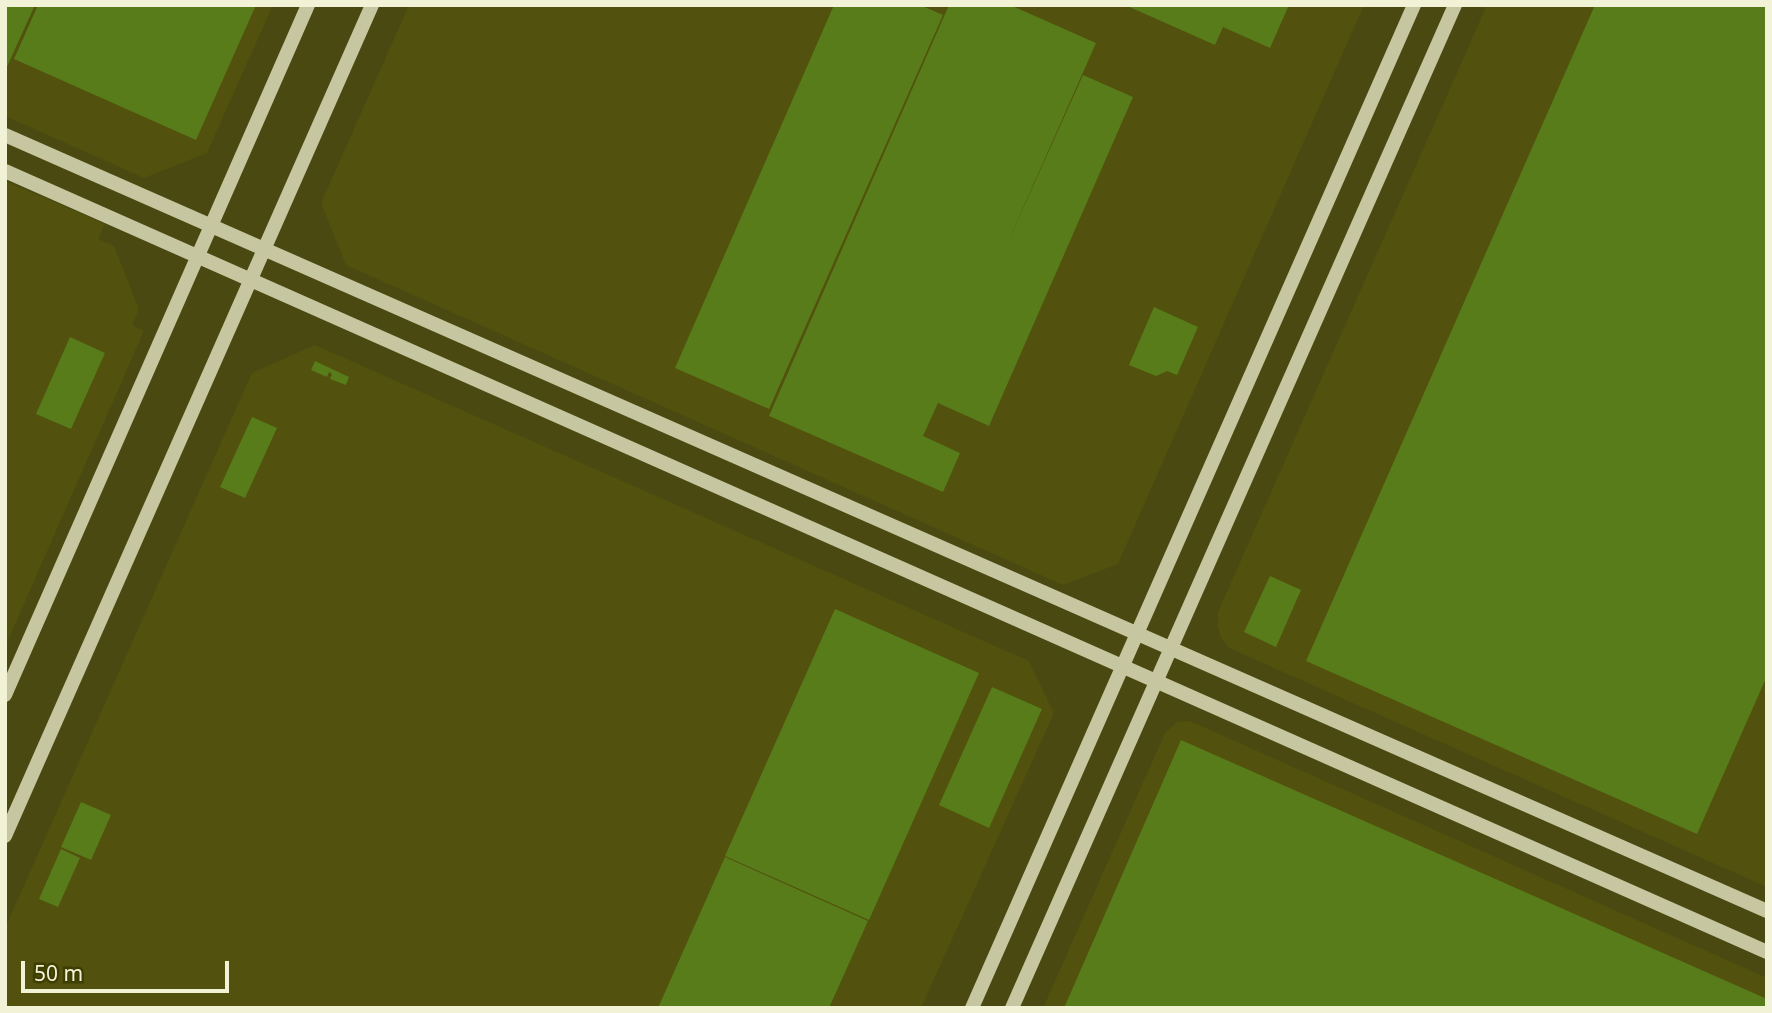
<!DOCTYPE html>
<html>
<head>
<meta charset="utf-8">
<style>
  body { margin:0 }
  #map { position:relative; width:1772px; height:1013px; overflow:hidden; background:#4a4911; font-family:"Noto Sans",sans-serif }
  canvas { display:block }
  .frame { position:absolute; inset:0; border:7px solid #f1f2d6; pointer-events:none }
  .scale { position:absolute; left:21px; top:961px; width:208px; height:32px; box-sizing:border-box; border:4px solid #f1f2d6; border-top:0; padding-left:9px; font-size:21px; line-height:24px; white-space:nowrap; color:#f1f2d6; -webkit-text-stroke:5px #3f3e02; paint-order:stroke }
</style>
</head>
<body>
<div id="map">
<canvas width="1772" height="1013"></canvas>
<div class="frame"></div>
<div class="scale">50 m</div>
</div>
<script>
const ctx = document.querySelector('canvas').getContext('2d');
ctx.lineJoin = 'round';
function fillPath(path, color) { ctx.fillStyle = color; ctx.fill(path, 'evenodd'); }
const toPath = rows => new Path2D(rows.map(r => 'M' + r).join(''));
function stroke(path, color, width, dash) { ctx.strokeStyle = color; ctx.lineWidth = width; ctx.lineCap = dash ? 'butt' : 'round'; ctx.setLineDash(dash || []); ctx.stroke(path); }
const built = toPath([
  [5,5,273,5,207,153,144,178,5,116],
  [409,5,1364,5,1118,564,1063,585,346,265,321,203],
  [1487,5,1767,5,1767,887,1229,648,1221,638,1218,627,1218,612],
  [5,181,105,224,98,239,114,246,139,309,132,325,144,331,5,647],
  [315,345,1029,661,1054,713,921,1008,5,1008,5,928,252,373],
  [1190,721,1767,978,1767,1008,1043,1008,1165,733,1177,722]
]);
const building = toPath([
  [5,5,35,5,5,71],
  [38,5,256,5,196,140,14,59],
  [834,5,920,5,943,15,769,409,675,368],
  [949,5,1010,5,1096,43,1003,253,1083,75,1133,97,989,426,938,403,923,436,960,453,943,492,769,416],
  [1125,5,1289,5,1270,48,1223,27,1215,45],
  [1595,5,1767,5,1767,676,1697,834,1306,661],
  [1154,307,1198,327,1177,375,1167,371,1156,376,1129,365],
  [70,337,105,353,71,429,36,414],
  [315,361,349,377,346,385,330,379,332,374,329,372,327,377,311,370],
  [252,417,277,428,245,498,220,487],
  [1270,576,1301,590,1276,647,1244,632],
  [835,609,979,673,869,920,725,856],
  [992,687,1042,709,989,828,939,805],
  [1181,740,1767,999,1767,1008,1064,1008],
  [81,802,111,815,91,860,61,847],
  [61,849,80,858,58,907,39,899],
  [725,857,868,921,829,1008,658,1008]
]);
const secondary = toPath([
  [5,135,1767,911],
  [5,171,1767,952],
  [5,695,308,5],
  [5,836,372,5],
  [972,1008,1414,5],
  [1012,1008,1455,5]
]);
fillPath(built, '#52510d');
fillPath(building, '#587c1a');
stroke(secondary, '#c6c7a1', 14);
</script>
</body>
</html>
